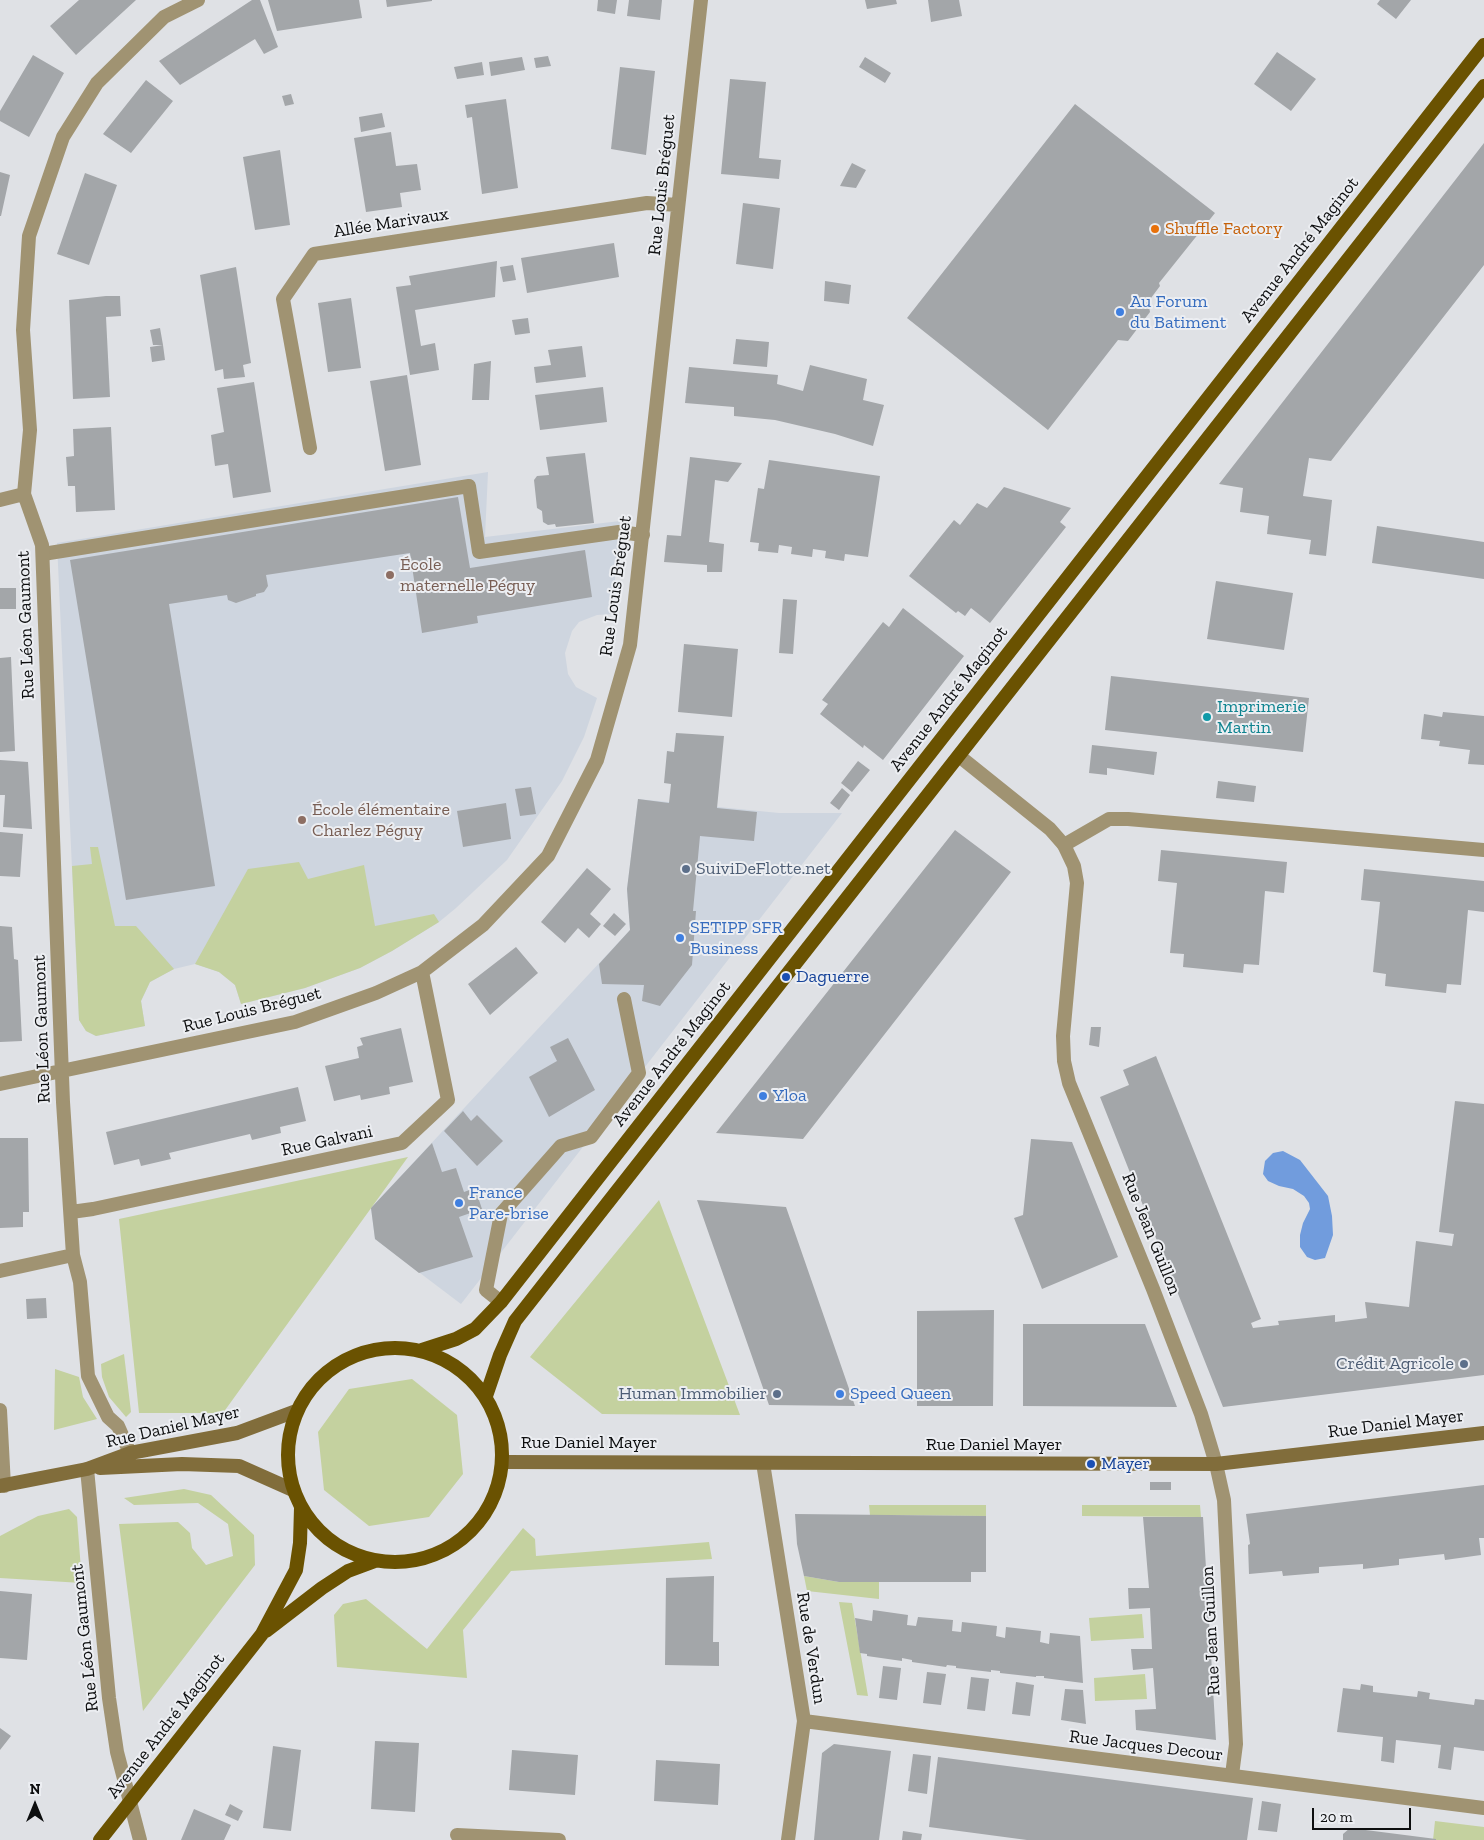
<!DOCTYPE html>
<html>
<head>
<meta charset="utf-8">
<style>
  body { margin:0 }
  #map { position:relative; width:1484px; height:1840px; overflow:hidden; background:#dfe1e5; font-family:"Zilla Slab",serif }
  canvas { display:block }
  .north { position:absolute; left:10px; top:1780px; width:50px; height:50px; -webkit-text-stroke:4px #eceef2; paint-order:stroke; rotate:0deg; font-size:14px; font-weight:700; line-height:20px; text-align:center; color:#0d0e0f }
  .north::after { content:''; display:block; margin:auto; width:18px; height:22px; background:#0d0e0f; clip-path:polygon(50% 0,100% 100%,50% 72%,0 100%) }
  .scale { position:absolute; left:1312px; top:1808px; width:99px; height:22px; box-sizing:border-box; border:2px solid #0d0e0f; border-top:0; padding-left:6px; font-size:15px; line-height:18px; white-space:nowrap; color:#0d0e0f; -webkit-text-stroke:4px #eceef2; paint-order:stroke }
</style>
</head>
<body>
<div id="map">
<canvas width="1484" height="1840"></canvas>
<div class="north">N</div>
<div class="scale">20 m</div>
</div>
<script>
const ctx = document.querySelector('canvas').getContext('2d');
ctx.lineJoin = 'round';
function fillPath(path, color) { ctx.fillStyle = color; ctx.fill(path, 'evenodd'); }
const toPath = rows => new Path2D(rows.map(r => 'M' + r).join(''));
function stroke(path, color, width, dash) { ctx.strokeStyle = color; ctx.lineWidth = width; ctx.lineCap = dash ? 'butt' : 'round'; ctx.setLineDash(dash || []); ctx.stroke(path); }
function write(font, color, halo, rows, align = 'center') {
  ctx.font = font + ' "Zilla Slab",serif'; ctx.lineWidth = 4; ctx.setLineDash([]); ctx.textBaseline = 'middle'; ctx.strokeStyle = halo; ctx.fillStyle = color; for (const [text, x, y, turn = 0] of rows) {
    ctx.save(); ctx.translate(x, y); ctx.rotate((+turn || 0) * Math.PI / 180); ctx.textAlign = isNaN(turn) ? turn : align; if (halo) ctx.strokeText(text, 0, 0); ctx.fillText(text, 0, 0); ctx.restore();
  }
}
const built = toPath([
  [488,472,485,537,620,521,612,614,597,615,579,622,572,631,565,653,568,674,576,687,597,698,584,737,562,781,507,860,456,908,439,922,392,951,360,968,305,988,241,1004,235,985,219,972,195,964,174,969,150,982,141,1001,145,1026,96,1036,86,1031,79,1020,57,543],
  [638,799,779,813,842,813,461,1304,375,1239,371,1208,630,930,627,889]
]);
const green = toPath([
  [90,847,98,847,115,926,136,926,174,969,150,982,141,1001,145,1026,96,1036,86,1031,79,1020,72,866,92,864],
  [299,862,308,879,364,865,375,926,434,914,439,922,392,951,360,968,305,988,241,1004,235,985,219,972,195,964,248,869],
  [408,1157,223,1413,139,1413,119,1219],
  [659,1200,740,1415,602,1414,530,1357],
  [124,1354,131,1412,126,1417,109,1397,102,1377,101,1364],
  [55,1369,79,1377,83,1397,97,1419,54,1430],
  [412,1379,457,1415,463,1474,429,1517,369,1526,324,1490,318,1432,349,1389],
  [184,1489,211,1495,254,1535,255,1565,143,1711,119,1524,178,1522,190,1533,192,1548,206,1565,233,1556,228,1524,198,1503,134,1505,124,1498],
  [869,1505,986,1505,986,1516,870,1515],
  [1082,1505,1200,1505,1201,1517,1082,1516],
  [69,1509,77,1517,82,1583,0,1578,0,1536,38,1516],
  [523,1528,535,1539,536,1556,709,1542,712,1559,511,1571,463,1630,467,1678,337,1667,334,1615,343,1604,366,1599,427,1649],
  [804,1576,839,1582,879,1582,879,1599,807,1591],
  [839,1602,852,1603,868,1696,857,1695],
  [1142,1614,1144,1638,1091,1641,1089,1618],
  [1145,1674,1147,1699,1095,1701,1094,1678],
  [1435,1821,1484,1827,1484,1840,1433,1840]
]);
const water = toPath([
  [1283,1151,1300,1160,1328,1196,1332,1216,1333,1235,1325,1258,1315,1260,1307,1257,1300,1247,1300,1235,1303,1223,1310,1209,1309,1203,1304,1196,1293,1189,1279,1186,1268,1181,1263,1174,1265,1161,1273,1153]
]);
const building = toPath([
  [79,0,136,0,76,55,50,26],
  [252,0,260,0,278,47,264,54,255,39,180,85,159,61],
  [268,0,359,0,362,18,277,31],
  [386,0,432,0,432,1,387,7],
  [598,0,617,0,615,14,597,11],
  [629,0,662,0,660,20,627,16],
  [865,0,896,0,897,4,867,9],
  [928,0,959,0,962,16,931,22],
  [1380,0,1411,0,1396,19,1377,4],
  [1277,52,1316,79,1291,111,1254,84],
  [33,55,64,73,29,137,0,121,0,111],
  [548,56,551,66,536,68,534,58],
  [522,57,525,70,491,76,489,62],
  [865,57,891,73,885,83,859,67],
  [482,62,484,75,457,79,454,67],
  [620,67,655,71,646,155,611,149],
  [730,79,766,82,759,158,781,160,779,179,721,174],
  [146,80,173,101,131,153,103,134],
  [291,94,294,104,285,106,282,96],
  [506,99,518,188,482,194,472,117,467,118,465,105],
  [1075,104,1215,213,1159,283,1160,286,1148,302,1150,312,1128,341,1118,340,1048,430,907,318],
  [382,113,385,127,361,132,359,117],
  [391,132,396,166,417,164,421,190,400,193,402,207,366,212,354,138],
  [1484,143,1484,265,1331,461,1309,458,1303,496,1332,500,1326,556,1309,554,1311,540,1267,534,1269,516,1240,512,1243,488,1219,484],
  [280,150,290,225,255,230,243,157],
  [852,163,866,170,856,188,840,186],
  [0,172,10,175,1,216,0,216],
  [85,173,117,185,89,265,57,254],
  [743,203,780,208,773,269,736,264],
  [614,243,619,277,527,293,521,258],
  [497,261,495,297,415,310,421,346,435,343,439,370,410,375,396,287,411,285,409,276],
  [513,265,516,280,503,282,500,267],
  [236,267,251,363,243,365,245,377,224,379,223,369,215,371,200,275],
  [825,281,851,285,849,304,824,301],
  [106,296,120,296,121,316,106,317,110,397,73,399,69,300],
  [351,298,361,368,328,372,318,303],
  [528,318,530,333,515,335,512,320],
  [160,328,163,345,153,345,150,330],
  [736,339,769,342,767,367,733,364],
  [163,345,165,360,152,362,150,347],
  [582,346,586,377,536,383,534,367,551,365,548,350],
  [491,361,489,400,472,400,474,364],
  [810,365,867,379,863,400,884,405,873,446,835,434,775,420,734,416,734,407,685,403,689,367,778,375,777,384,803,391],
  [407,375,421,465,385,471,370,381],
  [254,382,271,492,233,498,228,464,215,466,211,435,224,432,217,388],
  [603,387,607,422,540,430,535,395],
  [111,427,115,510,76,512,75,486,68,486,66,457,74,456,73,429],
  [585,453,594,523,556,527,555,524,548,525,543,522,542,511,537,508,534,480,537,476,549,475,546,457],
  [690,457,742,463,728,482,715,480,709,542,724,544,722,572,707,572,707,565,664,562,667,535,681,536],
  [769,460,880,476,868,557,845,554,844,561,825,558,826,551,813,549,812,557,791,554,792,547,779,545,778,553,758,551,759,543,750,542,758,488,764,489],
  [1004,487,1071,508,1060,522,1066,527,990,623,971,608,965,616,958,611,956,613,909,576,954,520,960,525,977,503,987,508],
  [458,497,470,568,585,550,592,597,477,616,478,623,422,633,410,553,266,575,268,586,264,592,256,594,256,596,236,603,228,600,227,595,169,604,215,886,126,900,70,560],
  [1377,526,1484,542,1484,579,1372,563],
  [1216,581,1293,593,1284,650,1207,639],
  [0,588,16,588,16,609,0,609],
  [783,599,797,600,793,654,779,653],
  [903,608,964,656,883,760,864,745,863,748,820,714,828,704,822,700,883,622,889,627],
  [684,644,738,649,732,717,678,712],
  [11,657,15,751,0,752,0,658],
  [1111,676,1309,698,1303,752,1105,730],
  [1443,712,1484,716,1484,765,1468,764,1470,750,1439,746,1440,741,1421,739,1424,714,1442,717],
  [676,733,724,736,717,808,757,812,754,841,700,836,693,911,696,911,692,965,660,1006,642,1001,644,985,602,984,599,964,630,930,627,889,638,799,669,803,671,784,664,783,667,751,674,752],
  [1092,745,1157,752,1154,775,1107,768,1107,775,1089,773],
  [0,760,28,762,32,829,3,827,5,795,0,795],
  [858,761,870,770,852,792,841,783],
  [1218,781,1256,786,1254,802,1216,798],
  [531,787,536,814,520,816,515,789],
  [842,788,850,795,839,810,830,803],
  [506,803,511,839,463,847,457,811],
  [955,830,1011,872,803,1139,716,1133],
  [0,832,23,834,20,877,0,876],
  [1161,850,1287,862,1284,893,1265,891,1259,965,1244,964,1243,973,1183,967,1184,954,1170,953,1177,883,1158,881],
  [587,868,611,889,590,914,601,924,589,938,578,928,565,943,541,922],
  [1364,869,1484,881,1484,912,1468,910,1461,985,1447,984,1446,993,1385,986,1386,974,1373,972,1380,902,1361,900],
  [614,913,626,924,615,936,603,926],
  [0,926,12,927,14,959,18,960,22,1041,0,1042],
  [516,947,538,973,490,1015,468,984],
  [1091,1027,1101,1027,1099,1047,1089,1045],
  [401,1028,413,1082,389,1087,390,1094,361,1100,360,1095,334,1101,325,1066,359,1058,357,1047,363,1045,360,1038],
  [568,1038,595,1090,549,1117,529,1077,557,1061,550,1047],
  [1156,1056,1261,1319,1251,1323,1253,1328,1279,1325,1278,1321,1335,1315,1335,1322,1367,1318,1365,1302,1409,1307,1416,1241,1452,1246,1454,1234,1439,1232,1455,1101,1484,1104,1484,1375,1223,1407,1100,1097,1129,1085,1123,1070],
  [298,1087,306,1121,280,1127,281,1133,252,1140,250,1134,169,1153,171,1159,141,1166,139,1159,114,1165,106,1132],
  [463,1111,471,1121,477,1115,503,1141,477,1166,444,1131],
  [0,1138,28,1138,29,1212,23,1212,23,1227,0,1228],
  [1031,1139,1072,1142,1118,1257,1042,1289,1014,1218,1023,1215],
  [432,1143,442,1172,456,1168,464,1192,475,1188,482,1209,459,1217,473,1257,419,1273,375,1239,371,1208],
  [697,1200,786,1207,855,1406,769,1405],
  [46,1298,47,1318,27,1319,26,1299],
  [994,1310,993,1406,917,1406,917,1311],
  [1023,1324,1145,1324,1177,1407,1023,1406],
  [1150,1482,1171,1482,1171,1490,1150,1490],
  [1484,1485,1484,1538,1479,1538,1481,1555,1445,1560,1444,1554,1399,1559,1399,1565,1363,1569,1363,1564,1319,1567,1319,1573,1283,1576,1282,1571,1249,1574,1248,1545,1250,1544,1246,1514],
  [795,1514,986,1516,986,1572,971,1572,971,1582,839,1582,804,1576,797,1544],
  [1143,1517,1203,1517,1216,1740,1136,1730,1135,1710,1156,1709,1153,1668,1133,1670,1131,1649,1152,1649,1150,1608,1129,1609,1128,1588,1149,1588],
  [714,1576,713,1642,719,1642,719,1666,665,1665,666,1578],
  [0,1591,32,1594,27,1660,0,1658],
  [873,1610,908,1615,907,1625,916,1626,918,1617,953,1620,952,1631,961,1632,962,1622,997,1626,996,1636,1005,1638,1006,1627,1041,1631,1040,1642,1049,1644,1050,1633,1080,1636,1083,1683,1044,1678,1044,1676,1036,1676,1036,1677,1000,1673,1000,1671,991,1670,991,1672,956,1668,956,1666,947,1665,946,1667,912,1662,912,1660,902,1658,902,1661,867,1656,867,1654,860,1653,855,1618,872,1621],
  [883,1666,901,1668,897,1700,879,1698],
  [927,1672,946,1674,941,1705,923,1703],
  [971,1677,989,1679,985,1711,967,1709],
  [1016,1682,1034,1685,1030,1716,1012,1714],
  [1361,1684,1373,1686,1373,1692,1417,1697,1418,1691,1430,1693,1429,1699,1474,1705,1475,1699,1484,1700,1484,1751,1454,1747,1451,1770,1438,1768,1441,1745,1396,1740,1394,1763,1381,1761,1383,1737,1337,1732,1343,1688,1360,1690],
  [1065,1689,1083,1690,1086,1724,1061,1720],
  [0,1728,11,1736,0,1750],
  [375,1741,419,1743,415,1812,371,1809],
  [834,1744,891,1751,879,1840,814,1840,822,1753],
  [273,1746,301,1750,291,1831,263,1828],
  [512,1750,578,1755,575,1795,509,1790],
  [913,1754,931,1756,927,1794,908,1791],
  [938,1757,1253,1798,1247,1840,1027,1840,929,1827],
  [656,1760,720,1764,718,1805,654,1801],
  [1262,1801,1281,1804,1277,1832,1258,1830],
  [230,1804,243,1811,238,1821,225,1815],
  [194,1809,231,1825,224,1840,181,1840],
  [1350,1828,1436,1839,1436,1840,1343,1840,1343,1834],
  [903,1831,922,1834,921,1840,902,1840]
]);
const service = toPath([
  [43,554,469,486,479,552,619,532,643,535],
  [1064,845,1109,819,1128,819,1484,850],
  [501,1302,486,1290,501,1214,561,1146,591,1137,639,1073,624,999]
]);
const minor = toPath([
  [310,448,283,299,314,254,647,203,678,205],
  [0,500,24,494],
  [959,756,1050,829,1064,845,1074,866,1077,883,1063,1036,1064,1061,1069,1083,1153,1289,1201,1414,1216,1464,1224,1500,1236,1744,1232,1775],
  [0,1084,295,1022,376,993,422,972,483,925,548,856,597,760,630,645,701,0],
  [71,1212,93,1209,402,1143,448,1100,422,972],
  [73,1255,63,1102,42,545,24,494,30,430,23,330,29,236,63,137,97,83,164,17,198,0],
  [0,1271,73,1255,80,1282,88,1376,108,1417,118,1426,130,1453],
  [0,1410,4,1486],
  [763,1463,804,1721,788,1840],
  [87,1469,109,1698,117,1752,140,1840],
  [804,1721,1484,1808],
  [457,1835,559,1840]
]);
const secondary = toPath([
  [503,1462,1216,1464,1484,1433],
  [100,1468,182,1464,239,1466,293,1490],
  [0,1486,87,1469,130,1453,237,1433,296,1411]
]);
const primary = toPath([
  '288 1455a107 107 0 1 1 214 0a107 107 0 1 1-214 0Z',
  [422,1350,456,1339,475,1329,501,1302,1484,45],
  [486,1396,500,1355,515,1321,1484,86],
  [266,1631,322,1588,348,1571,375,1561],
  [100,1840,262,1634,296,1570,300,1543,301,1508]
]);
const markers = [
  [1155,229,5,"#e8710a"],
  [1120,312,5,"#3f7fe0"],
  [390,575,5,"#8d6e63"],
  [1207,717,5,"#0f9aa8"],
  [302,820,5,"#8d6e63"],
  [686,869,5,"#5c6f8a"],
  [680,938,5,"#3f7fe0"],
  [786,977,5,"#1a4fb4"],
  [763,1096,5,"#3f7fe0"],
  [459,1203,5,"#3f7fe0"],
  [1464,1364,5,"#5c6f8a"],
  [777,1394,5,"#5c6f8a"],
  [840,1394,5,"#3f7fe0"],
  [1091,1464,5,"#1a4fb4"]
];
const streetNames = [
  ["Rue Louis Bréguet",662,185,-84],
  ["Allée Marivaux",391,223,-9],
  ["Avenue André Maginot",1300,250,-52],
  ["Rue Louis Bréguet",616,586,-82],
  ["Rue Léon Gaumont",26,625,-92],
  ["Avenue André Maginot",949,699,-52],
  ["Rue Louis Bréguet",252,1010,-14],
  ["Rue Léon Gaumont",42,1029,-92],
  ["Avenue André Maginot",672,1054,-52],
  ["Rue Galvani",327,1141,-12],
  ["Rue Jean Guillon",1151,1234,68],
  ["Rue Daniel Mayer",1396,1424,-7],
  ["Rue Daniel Mayer",173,1427,-13],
  ["Rue Daniel Mayer",589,1443],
  ["Rue Daniel Mayer",994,1445],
  ["Rue Jean Guillon",1211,1631,-93],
  ["Rue Léon Gaumont",85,1638,-96],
  ["Rue de Verdun",811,1648,81],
  ["Avenue André Maginot",166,1726,-52],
  ["Rue Jacques Decour",1146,1746,7]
];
const foodNames = [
  ["Shuffle Factory",1165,229]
];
const shopNames = [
  ["Au Forum",1130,302],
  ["du Batiment",1130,323],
  ["SETIPP SFR",690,928],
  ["Business",690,949],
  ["Yloa",773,1096],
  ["France",469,1193],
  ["Pare-brise",469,1214],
  ["Speed Queen",850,1394]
];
const educationNames = [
  ["École",400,565],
  ["maternelle Péguy",400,586],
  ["École élémentaire",312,810],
  ["Charlez Péguy",312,831]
];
const cultureNames = [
  ["Imprimerie",1217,707],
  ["Martin",1217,728]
];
const serviceNames = [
  ["SuiviDeFlotte.net",696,869,"left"],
  ["Crédit Agricole",1454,1364],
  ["Human Immobilier",767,1394]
];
const transitNames = [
  ["Daguerre",796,977],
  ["Mayer",1101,1464]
];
fillPath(built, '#ced5df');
fillPath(green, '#c4d19f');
fillPath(water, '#719cdd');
fillPath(building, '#a3a6a9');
stroke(service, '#a09372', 14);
stroke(minor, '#a09372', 14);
stroke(secondary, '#816d3b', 14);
stroke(primary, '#6a5201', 14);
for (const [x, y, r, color] of markers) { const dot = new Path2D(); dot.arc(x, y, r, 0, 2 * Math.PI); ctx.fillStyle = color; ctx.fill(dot); stroke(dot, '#eceef2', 2); }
write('18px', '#0d0e0f', '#eceef2', streetNames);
write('18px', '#c56008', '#eceef2', foodNames, 'left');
write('18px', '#366cbe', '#eceef2', shopNames, 'left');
write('18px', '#785e54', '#eceef2', educationNames, 'left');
write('18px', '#0d838f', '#eceef2', cultureNames, 'left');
write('18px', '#4e5e75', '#eceef2', serviceNames, 'right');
write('18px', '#164399', '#eceef2', transitNames, 'left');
</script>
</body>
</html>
